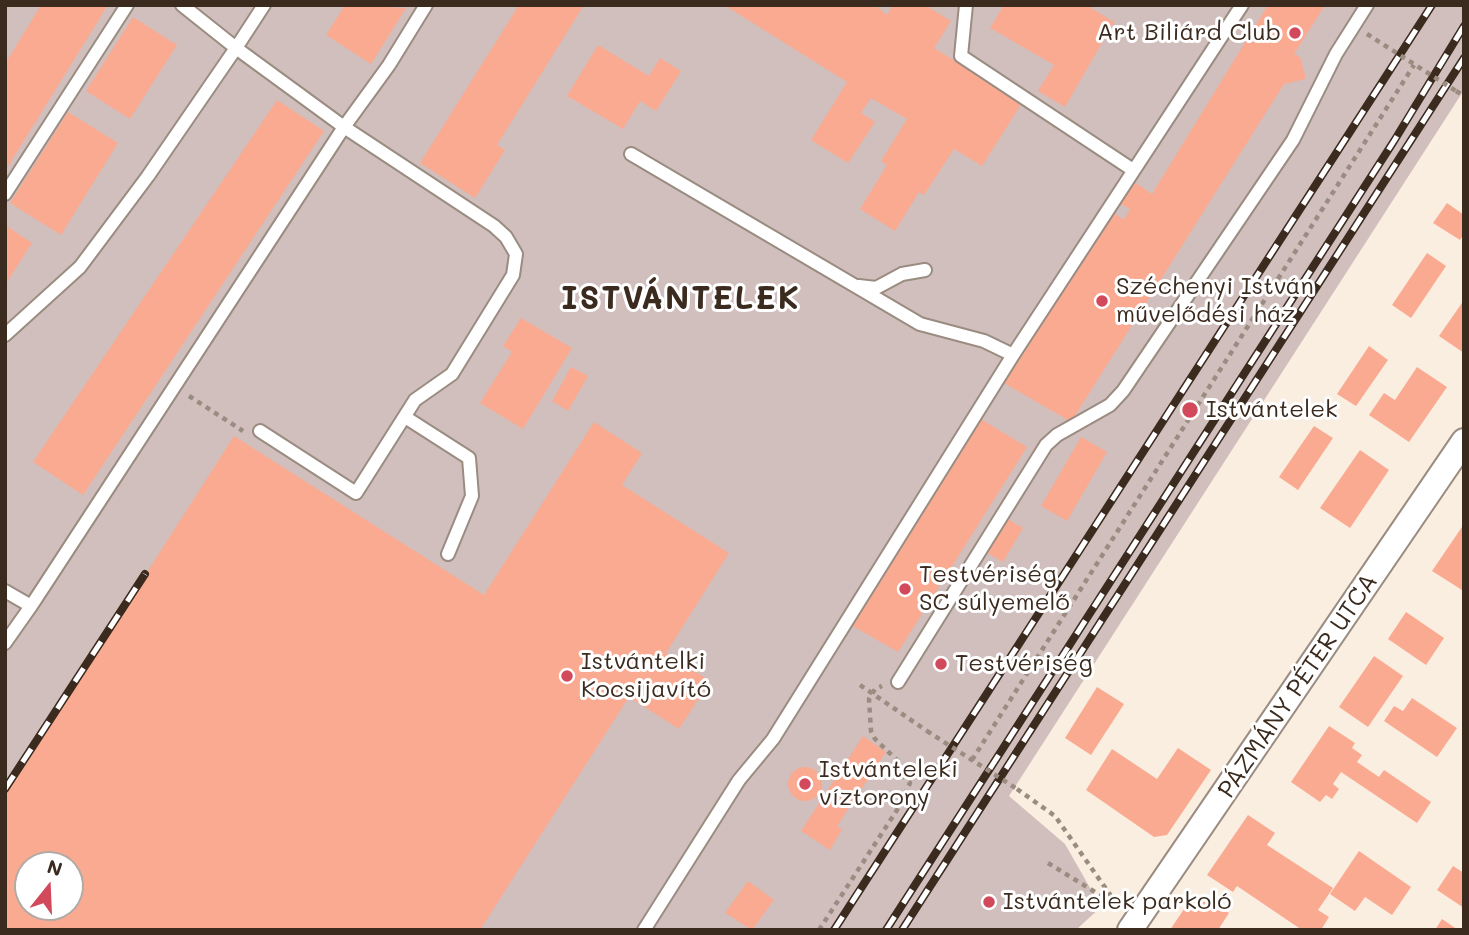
<!DOCTYPE html>
<html>
<head>
<meta charset="utf-8">
<style>
  body { margin:0 }
  #map { position:relative; width:1469px; height:935px; overflow:hidden; background:#faeee1; font-family:Mali,sans-serif }
  canvas { display:block }
  .frame { position:absolute; inset:0; border:7px solid #3b2a1e; pointer-events:none }
  .north { position:absolute; left:14px; top:851px; width:70px; height:70px; box-sizing:border-box; background:#fff; border:2px solid #b1aaa5; border-radius:50%; rotate:18deg; font-size:19px; font-weight:700; line-height:28px; text-align:center; color:#3b2a1e }
  .north::after { content:''; display:block; margin:auto; width:24px; height:32px; background:#d1495b; clip-path:polygon(50% 0,100% 100%,50% 72%,0 100%) }
</style>
</head>
<body>
<div id="map">
<canvas width="1469" height="935"></canvas>
<div class="frame"></div>
<div class="north">N</div>
</div>
<script>
const ctx = document.querySelector('canvas').getContext('2d');
ctx.lineJoin = 'round';
function fillPath(path, color) { ctx.fillStyle = color; ctx.fill(path, 'evenodd'); }
const toPath = rows => new Path2D(rows.map(r => 'M' + r).join(''));
function stroke(path, color, width, dash) { ctx.strokeStyle = color; ctx.lineWidth = width; ctx.lineCap = dash ? 'butt' : 'round'; ctx.setLineDash(dash || []); ctx.stroke(path); }
function write(font, color, halo, rows, align = 'center') {
  ctx.font = font + ' Mali,sans-serif'; ctx.lineWidth = 6; ctx.setLineDash([]); ctx.textBaseline = 'middle'; ctx.strokeStyle = halo; ctx.fillStyle = color; for (const [text, x, y, turn = 0] of rows) {
    ctx.save(); ctx.translate(x, y); ctx.rotate((+turn || 0) * Math.PI / 180); ctx.textAlign = isNaN(turn) ? turn : align; if (halo) ctx.strokeText(text, 0, 0); ctx.fillText(text, 0, 0); ctx.restore();
  }
}
const industrial = toPath([
  [5,5,1464,5,1464,90,1009,796,1065,844,1101,907,1076,930,5,930],
  [28,865,70,865,70,907,28,907]
]);
const building = toPath([
  [41,5,108,5,5,171,5,64],
  [345,5,406,8,371,64,326,35],
  [519,5,584,5,497,145,505,150,475,198,420,163],
  [724,5,875,5,887,15,893,5,925,5,951,21,934,48,1022,103,982,166,954,149,924,195,919,192,895,231,860,209,887,165,881,161,907,119,871,98,861,113,875,122,848,163,811,140,847,82],
  [1004,5,1086,5,1114,22,1065,107,1038,91,1054,65,990,28],
  [1268,5,1325,5,1294,54,1300,57,1306,79,1284,84,1071,422,1004,383,1114,213,1124,220,1130,209,1121,204,1134,182,1152,194],
  [133,17,177,45,130,119,86,91],
  [598,45,649,76,660,58,681,71,656,111,640,101,623,129,567,96],
  [277,100,324,131,83,495,33,462],
  [68,112,118,143,61,235,10,203],
  [1447,203,1464,215,1464,234,1460,240,1433,223],
  [5,225,32,243,5,285],
  [1427,253,1446,266,1411,318,1392,305],
  [1464,300,1464,353,1439,336],
  [521,318,572,348,523,429,480,403,512,352,503,346],
  [1369,346,1388,360,1356,406,1337,394],
  [571,367,588,376,568,411,552,401],
  [1417,367,1447,387,1409,442,1369,415,1384,393,1395,400],
  [979,418,1027,447,898,652,851,625],
  [594,422,642,453,622,485,729,553,666,653,710,681,679,729,629,697,480,930,5,930,5,795,234,436,484,595],
  [28,865,70,865,70,907,28,907],
  [1314,426,1333,438,1298,490,1279,477],
  [1081,437,1107,452,1067,521,1041,506],
  [1360,450,1389,470,1350,528,1320,508],
  [1006,518,1023,528,1003,562,986,552],
  [1464,524,1464,587,1462,590,1432,571],
  [1406,612,1444,638,1426,665,1388,639],
  [1374,656,1403,676,1368,727,1339,707],
  [1097,687,1124,704,1091,755,1065,738],
  [1412,698,1457,728,1437,757,1384,721,1394,706,1403,711],
  [1329,726,1355,743,1352,748,1362,755,1357,762,1379,777,1384,770,1431,802,1417,823,1341,772,1333,784,1339,789,1332,799,1326,795,1320,802,1291,782],
  [863,736,886,752,837,826,842,829,830,850,801,831],
  [1178,748,1211,770,1167,835,1154,837,1086,790,1112,749,1157,779],
  '788 784a17 17 0 1 1 34 0a17 17 0 1 1-34 0Z',
  [1248,815,1275,833,1267,845,1333,888,1318,910,1329,917,1321,930,1302,930,1237,886,1233,892,1207,875],
  [1359,851,1411,887,1392,915,1365,897,1355,911,1330,894],
  [1453,866,1464,873,1464,908,1437,890],
  [748,881,774,900,752,930,725,913],
  [1204,896,1229,913,1218,930,1170,930,1192,897,1200,902],
  [1442,919,1458,930,1435,930]
]);
const path = toPath([
  [1456,91,1464,96],
  [189,396,243,431],
  [860,685,927,731],
  [972,760,1414,65],
  [1017,789,1055,816,1118,906],
  [1048,863,1113,903],
  [819,930,897,810,910,783,898,770,900,763,875,739,871,731,869,699,875,689,882,686]
]);
const service = toPath([
  [182,5,236,48,264,5],
  [966,5,961,56,1133,170],
  [631,154,920,324,984,341,1013,355],
  [5,194,127,5],
  [859,286,876,288,902,274,925,270],
  [5,335,80,267,148,176,236,48,344,127,35,600,31,606,5,591],
  [405,417,469,458,472,496,448,554],
  [260,431,356,493,415,400,452,374,513,275,516,254,506,237,494,226,344,127,389,65,426,5],
  [5,643,31,606],
  [898,682,1046,445,1057,435,1110,405,1123,391,1293,140,1336,54,1367,5],
  [644,930,739,780,773,739,1013,355,1242,5]
]);
const minor = toPath([
  [1130,930,1464,441]
]);
const rail = toPath([
  [5,789,145,574],
  [834,930,1432,5],
  [886,930,1394,141,1464,26],
  [902,930,1464,58]
]);
const pathBridge = toPath([
  [1367,34,1456,91],
  [927,731,1017,789]
]);
const markers = [
  [1295,33,7,"#d1495b"],
  [1102,301,7,"#d1495b"],
  [1190,410,9,"#d1495b"],
  [905,589,7,"#d1495b"],
  [941,664,7,"#d1495b"],
  [567,676,7,"#d1495b"],
  [805,784,7,"#d1495b"],
  [989,902,7,"#d1495b"]
];
const poiNames = [
  ["Art Biliárd Club",1281,33,"right"],
  ["Széchenyi István",1116,287],
  ["művelődési ház",1116,315],
  ["Istvántelek",1206,410],
  ["Testvériség",919,575],
  ["SC súlyemelő",919,603],
  ["Istvántelki",581,662],
  ["Kocsijavító",581,690],
  ["Testvériség",955,664],
  ["Istvánteleki",819,770],
  ["víztorony",819,798],
  ["Istvántelek parkoló",1003,902]
];
const streetNames = [
  ["PÁZMÁNY PÉTER UTCA",1298,686,-56]
];
const districtNames = [
  ["ISTVÁNTELEK",681,299]
];
fillPath(industrial, '#d1bfbd');
fillPath(building, '#faaa91');
stroke(service, '#9a8c80', 16);
stroke(minor, '#9a8c80', 28);
stroke(path, '#9a8c80', 4.5, [5, 5]);
stroke(service, '#fff', 12);
stroke(minor, '#fff', 24);
stroke(rail, '#3b2a1e', 8);
stroke(rail, '#fff', 5, [16]);
stroke(pathBridge, '#9a8c80', 4.5, [5, 5]);
for (const [x, y, r, color] of markers) { const dot = new Path2D(); dot.arc(x, y, r, 0, 2 * Math.PI); ctx.fillStyle = color; ctx.fill(dot); stroke(dot, '#fff', 2.5); }
write('24px', '#3b2a1e', '#fff', poiNames, 'left');
write('24px', '#3b2a1e', '#fff', streetNames);
ctx.letterSpacing = '2px';
write('bold 32px', '#3b2a1e', '#fff', districtNames);
ctx.letterSpacing = '0px';
</script>
</body>
</html>
